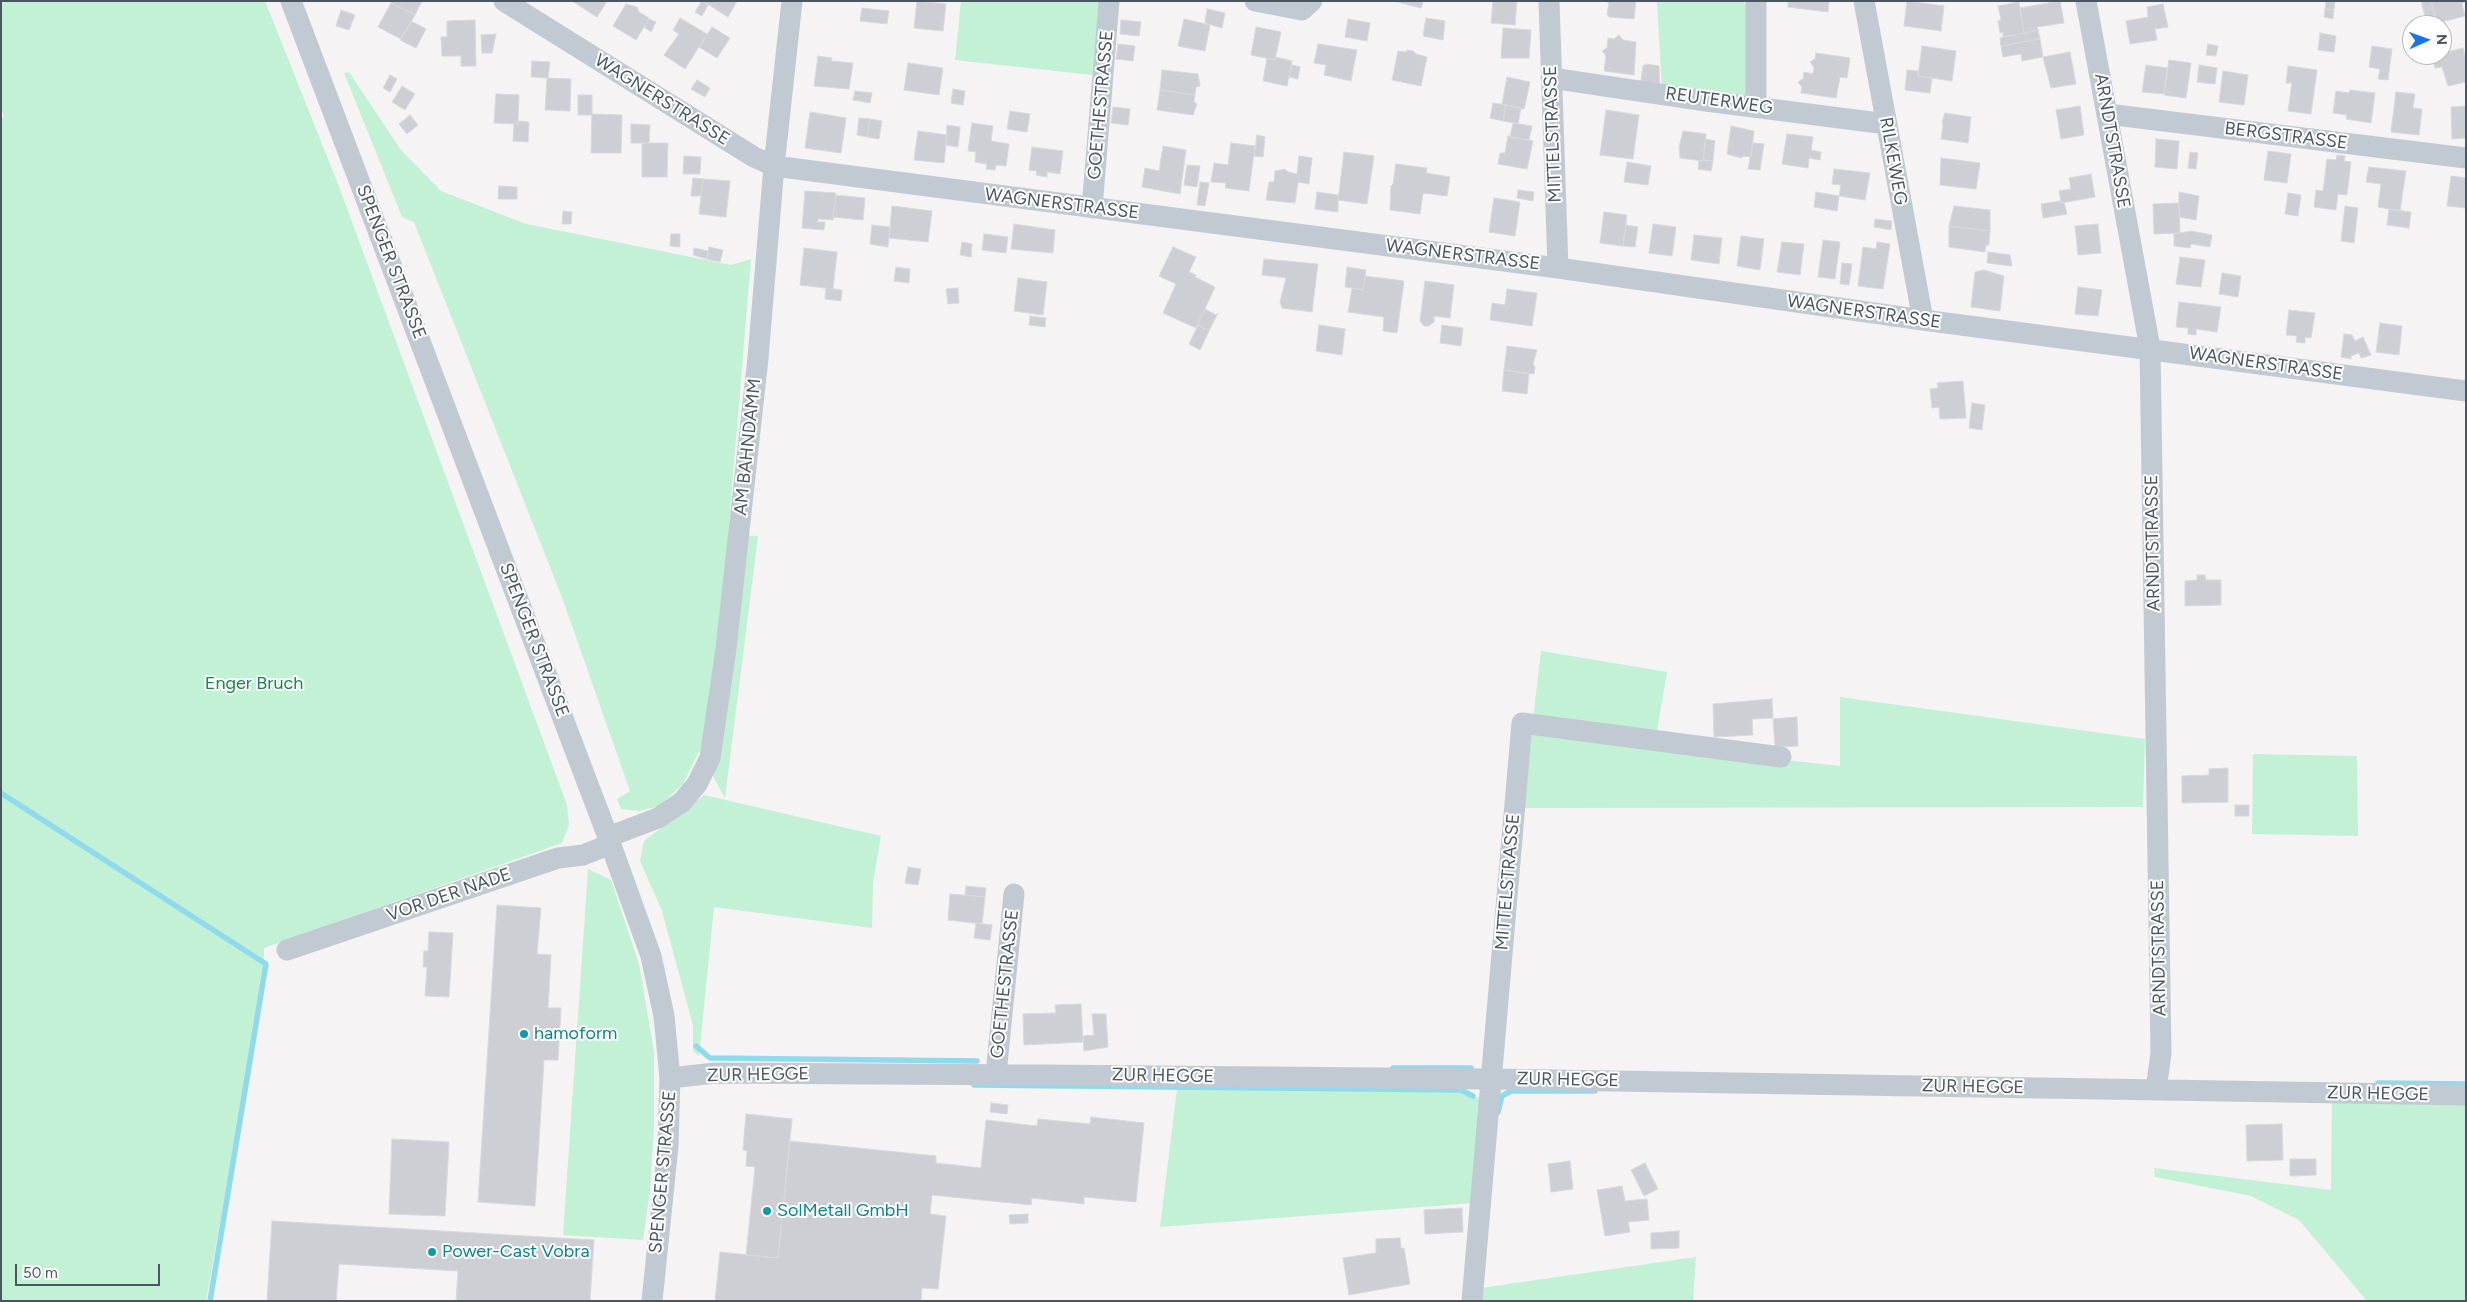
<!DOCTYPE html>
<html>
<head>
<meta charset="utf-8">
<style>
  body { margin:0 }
  #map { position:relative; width:2467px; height:1302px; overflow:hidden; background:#f5f3f3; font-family:Figtree,sans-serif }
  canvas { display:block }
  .frame { position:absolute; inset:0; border:2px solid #4a5661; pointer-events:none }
  .north { position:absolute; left:2402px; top:15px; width:50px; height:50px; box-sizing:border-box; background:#fff; border:1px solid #b7bbc0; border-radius:50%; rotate:88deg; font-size:14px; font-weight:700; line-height:20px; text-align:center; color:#4a5661 }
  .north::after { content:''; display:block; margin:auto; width:18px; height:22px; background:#1a73e8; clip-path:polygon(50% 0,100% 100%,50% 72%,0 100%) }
  .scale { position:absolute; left:15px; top:1264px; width:145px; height:22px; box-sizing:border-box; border:2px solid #4a5661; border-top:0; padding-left:6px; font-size:15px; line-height:18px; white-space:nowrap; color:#4a5661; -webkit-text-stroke:4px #fff; paint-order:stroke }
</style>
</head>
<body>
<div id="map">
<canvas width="2467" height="1302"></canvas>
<div class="frame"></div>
<div class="north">N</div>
<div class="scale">50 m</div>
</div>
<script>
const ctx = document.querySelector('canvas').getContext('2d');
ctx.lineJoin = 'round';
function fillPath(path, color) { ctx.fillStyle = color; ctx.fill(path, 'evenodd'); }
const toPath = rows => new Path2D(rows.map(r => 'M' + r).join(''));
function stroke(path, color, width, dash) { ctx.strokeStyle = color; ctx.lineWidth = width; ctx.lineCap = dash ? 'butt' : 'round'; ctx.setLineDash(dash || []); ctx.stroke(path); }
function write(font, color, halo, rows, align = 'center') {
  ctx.font = font + ' Figtree,sans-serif'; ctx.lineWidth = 4; ctx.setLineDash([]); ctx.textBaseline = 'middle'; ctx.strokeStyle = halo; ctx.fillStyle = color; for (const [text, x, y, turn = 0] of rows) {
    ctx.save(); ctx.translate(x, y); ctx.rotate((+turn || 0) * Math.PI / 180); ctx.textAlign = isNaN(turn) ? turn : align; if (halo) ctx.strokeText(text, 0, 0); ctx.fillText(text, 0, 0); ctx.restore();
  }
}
const green = toPath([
  [1,1,265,1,338,184,567,805,569,825,562,843,264,948,263,981,206,1301,1,1301,1,119,4,117,1,108],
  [961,1,1099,1,1092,75,955,60],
  [1657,1,1742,1,1746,4,1748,93,1740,99,1662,90],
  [349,72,401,150,441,191,526,224,731,265,751,259,728,535,758,536,725,798,699,751,683,784,659,806,639,811,621,809,617,799,630,791,563,600,414,222,402,217,344,73],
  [1541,651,1667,672,1656,737,1533,719],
  [1840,697,2145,739,2143,807,1522,808,1530,735,1543,730,1655,746,1840,766],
  [2253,754,2357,756,2358,836,2252,834],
  [704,795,881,836,873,883,872,928,714,907,699,1056,693,1051,693,1025,662,911,640,861,644,841],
  [588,869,611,880,639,964,654,1052,654,1126,650,1191,643,1240,563,1235],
  [1177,1089,1461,1092,1480,1098,1473,1203,1160,1227],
  [2332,1099,2466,1102,2466,1301,2367,1301,2299,1220,2251,1196,2155,1177,2154,1168,2331,1190],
  [1696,1257,1693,1301,1480,1301,1481,1288]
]);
const stream = toPath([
  [1,793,266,964,210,1301],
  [696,1046,710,1058,977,1061],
  [1393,1068,1471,1068],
  [2378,1083,2466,1084],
  [974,1085,1461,1090,1473,1096],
  [1498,1112,1502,1096,1511,1091,1595,1091]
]);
const building = toPath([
  [392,1,422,1,415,15,391,3,392,1],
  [572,1,607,1,597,17,572,1],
  [702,1,708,5,702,16,695,12,702,1],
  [703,1,737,1,728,17,703,1],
  [917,1,946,4,943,31,914,28,917,1],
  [1394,1,1423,1,1421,8,1394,1],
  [1493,1,1517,1,1515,25,1491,23,1493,1],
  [1606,1,1636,1,1634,19,1609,17,1607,14,1609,4,1606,1],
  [1788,1,1829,1,1828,12,1788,7,1788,1],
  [1907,1,1944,6,1941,31,1904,26,1907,1],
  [2060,1,2064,23,2037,27,2038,30,2024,33,2020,8,2060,1],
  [2326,1,2335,1,2334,10,2325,9,2326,1],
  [2421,1,2431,1,2435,18,2426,20,2421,1],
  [2431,1,2466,1,2462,4,2465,16,2437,23,2431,1],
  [2019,2,2024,33,2003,37,2003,32,2000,33,1998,21,2001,20,1998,6,2019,2],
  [391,3,415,15,401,39,378,27,391,3],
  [626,4,637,7,639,12,649,18,636,40,613,26,626,4],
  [2163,4,2168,27,2155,29,2157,40,2130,44,2126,21,2148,17,2147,7,2163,4],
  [862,8,889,11,887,24,860,21,862,8],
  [1207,9,1225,13,1222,28,1205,23,1207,9],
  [2325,9,2334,10,2333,19,2324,17,2325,9],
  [341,10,355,15,349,30,336,26,341,10],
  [680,18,707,34,685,69,664,55,679,34,673,30,680,18],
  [1426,18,1445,21,1443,40,1423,36,1426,18],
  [649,19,656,22,651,32,644,27,649,19],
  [1184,19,1210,25,1205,51,1178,46,1184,19],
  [1348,19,1370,23,1367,41,1345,37,1348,19],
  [475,20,476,66,461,66,461,56,442,56,441,37,447,37,447,21,475,20],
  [1121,20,1141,22,1139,36,1120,34,1121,20],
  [411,21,426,29,416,48,400,40,411,21],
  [712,27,730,38,717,58,699,47,712,27],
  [1256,27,1281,32,1275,60,1251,55,1256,27],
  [1503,28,1531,30,1529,58,1501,58,1503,28],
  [2038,30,2040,39,2001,46,2000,38,2038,30],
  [2320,33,2336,36,2334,52,2318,50,2320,33],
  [496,34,492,53,482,53,481,35,496,34],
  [1619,35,1623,40,1636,42,1634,75,1604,71,1606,56,1602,51,1607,48,1608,38,1614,39,1619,35],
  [2040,39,2043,57,2022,61,2021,54,2003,57,2001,46,2040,39],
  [1118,44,1135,46,1133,61,1116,59,1118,44],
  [1318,44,1357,50,1351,81,1324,75,1326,65,1314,63,1318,44],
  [2208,44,2218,46,2216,56,2206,55,2208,44],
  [1922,46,1956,51,1952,81,1918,76,1922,46],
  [2372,46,2392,49,2388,80,2378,79,2380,69,2369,67,2372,46],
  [2463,48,2466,60,2466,82,2448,86,2442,67,2435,68,2432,56,2463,48],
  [1408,50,1413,51,1416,54,1427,57,1421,86,1392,80,1398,51,1405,52,1408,50],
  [2070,52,2076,84,2051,88,2043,57,2070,52],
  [1816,53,1850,58,1847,78,1840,77,1836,98,1801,93,1802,87,1798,82,1803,79,1804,72,1813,74,1814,67,1810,62,1815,59,1816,53],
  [818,56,832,58,831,61,853,63,849,89,814,86,818,56],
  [1276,57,1292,61,1287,86,1263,81,1267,58,1275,60,1276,57],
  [2169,60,2191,63,2186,98,2164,95,2169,60],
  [532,61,550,62,548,78,531,77,532,61],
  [908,63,943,68,939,95,904,90,908,63],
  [1646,64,1659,66,1660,90,1640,87,1643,66,1646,64],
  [1292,65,1300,67,1298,79,1289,77,1292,65],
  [2146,65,2167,68,2164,94,2142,92,2146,65],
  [2199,65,2217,68,2215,84,2197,82,2199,65],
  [2288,66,2317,70,2311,114,2288,111,2292,83,2286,83,2288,66],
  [1162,70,1198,74,1200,86,1196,87,1195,95,1160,90,1162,70],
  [1907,70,1918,71,1918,76,1932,78,1930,93,1905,90,1907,70],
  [2223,71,2248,75,2244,105,2219,102,2223,71],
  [390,75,397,79,390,92,383,88,390,75],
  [1507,77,1530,82,1524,109,1502,104,1507,77],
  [547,78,571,79,570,111,545,110,547,78],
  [697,80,710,88,705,97,691,89,697,80],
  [402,86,415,94,405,110,392,102,402,86],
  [953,89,965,91,963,105,951,103,953,89],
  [1160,90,1195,95,1194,102,1197,104,1193,115,1157,110,1160,90],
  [2350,90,2375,93,2371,123,2346,119,2347,115,2333,113,2336,91,2349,93,2350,90],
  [855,91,872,93,870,103,853,100,855,91],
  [2396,92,2415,94,2413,108,2422,109,2419,135,2391,132,2396,92],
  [496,94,519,95,518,124,494,123,496,94],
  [578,95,592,95,592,115,578,115,578,95],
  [1493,103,1506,105,1503,121,1490,118,1493,103],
  [1506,105,1521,108,1518,124,1503,121,1506,105],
  [2080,106,2084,135,2061,139,2056,110,2080,106],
  [2466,106,2466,138,2452,139,2451,107,2466,106],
  [1113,107,1130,109,1128,125,1111,123,1113,107],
  [1606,110,1639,115,1633,159,1600,155,1606,110],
  [1010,111,1030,114,1027,132,1007,129,1010,111],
  [810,112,846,118,841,153,805,148,810,112],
  [1945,113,1971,117,1968,143,1941,139,1943,126,1942,122,1945,113],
  [592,114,622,115,621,153,591,153,592,114],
  [410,115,418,125,407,134,399,124,410,115],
  [859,118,870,119,867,137,857,135,859,118],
  [870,119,882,121,879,139,867,137,870,119],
  [518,121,529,122,528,142,513,141,514,124,518,124,518,121],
  [972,123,993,126,991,141,1009,144,1006,166,996,165,995,170,986,169,987,164,975,162,976,152,968,151,972,123],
  [1513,123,1532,126,1529,140,1510,137,1513,123],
  [631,124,650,125,649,143,631,143,631,124],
  [947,125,960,127,958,147,946,145,947,125],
  [1731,126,1754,131,1751,157,1744,156,1741,158,1727,154,1731,126],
  [918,131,947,135,944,163,914,160,918,131],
  [1683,131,1706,134,1703,161,1680,158,1679,147,1683,131],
  [1787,134,1813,137,1811,150,1821,152,1820,160,1809,158,1808,168,1782,164,1787,134],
  [1257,135,1265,137,1263,157,1254,156,1257,135],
  [1508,136,1533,141,1527,169,1498,164,1500,153,1505,153,1508,136],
  [1706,139,1715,141,1713,161,1703,160,1706,139],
  [2156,139,2179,141,2177,169,2155,167,2156,139],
  [642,143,668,143,667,177,642,177,642,143],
  [1231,143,1255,146,1249,191,1225,188,1226,183,1211,182,1214,163,1228,165,1231,143],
  [1753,143,1764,144,1760,170,1748,169,1753,143],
  [1163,146,1186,150,1180,194,1142,187,1145,168,1159,171,1163,146],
  [1032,147,1063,151,1060,174,1047,172,1047,177,1036,175,1037,171,1029,170,1032,147],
  [2268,151,2291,154,2287,183,2264,180,2268,151],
  [1344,152,1374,156,1367,204,1338,200,1344,152],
  [2190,152,2198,153,2196,169,2188,168,2190,152],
  [2337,155,2345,156,2344,161,2351,162,2347,195,2338,194,2336,210,2314,207,2316,190,2323,191,2327,159,2336,160,2337,155],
  [684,156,701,157,700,174,683,174,684,156],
  [1299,156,1312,158,1309,184,1298,182,1295,203,1266,200,1269,182,1274,182,1275,171,1285,169,1288,172,1297,174,1299,156],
  [1941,158,1980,163,1976,189,1940,185,1941,158],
  [1703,160,1713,161,1711,171,1698,169,1699,161,1703,160],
  [1627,162,1651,166,1648,185,1624,182,1627,162],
  [1396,164,1427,168,1426,173,1450,177,1447,196,1423,193,1420,214,1390,210,1391,186,1393,184,1396,164],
  [1187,165,1200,166,1197,187,1184,185,1187,165],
  [2369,167,2406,171,2400,211,2378,207,2381,184,2366,182,2369,167],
  [1834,169,1870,173,1865,200,1839,196,1841,185,1832,184,1834,169],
  [2091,174,2095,197,2061,203,2059,191,2071,189,2069,178,2091,174],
  [2451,176,2466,178,2466,208,2447,206,2451,176],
  [693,178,703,179,701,196,691,196,693,178],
  [703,179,730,181,726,217,699,214,703,179],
  [1200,182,1209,183,1205,206,1197,205,1200,182],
  [499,186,517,187,517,199,498,199,499,186],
  [1518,190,1534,192,1533,201,1517,198,1518,190],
  [805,191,836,193,833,220,818,219,817,222,825,222,824,230,802,228,805,191],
  [1317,192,1338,195,1338,212,1315,209,1317,192],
  [1816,192,1839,196,1837,211,1814,207,1816,192],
  [2179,192,2199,196,2196,220,2179,217,2179,192],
  [2288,193,2301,195,2298,216,2285,214,2288,193],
  [836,195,865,198,863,220,833,217,836,195],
  [1494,198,1520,202,1515,236,1489,232,1494,198],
  [2060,201,2061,203,2064,202,2067,214,2043,218,2041,204,2060,201],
  [2179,203,2180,233,2154,234,2153,204,2179,203],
  [892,206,932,211,928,242,889,238,892,206],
  [1954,206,1990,210,1990,231,1949,226,1954,206],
  [2345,206,2358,208,2354,243,2341,241,2345,206],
  [2389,209,2411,212,2409,228,2387,225,2389,209],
  [563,211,572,212,571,224,562,224,563,211],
  [1604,212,1627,215,1623,246,1600,243,1604,212],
  [1875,219,1892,221,1891,230,1874,227,1875,219],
  [1014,224,1055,230,1053,253,1011,249,1014,224],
  [1653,224,1676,227,1672,256,1649,253,1653,224],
  [2098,224,2101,253,2078,255,2075,226,2098,224],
  [872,225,890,227,888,247,870,244,872,225],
  [1626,225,1638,227,1635,247,1623,246,1626,225],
  [1949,226,1990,231,1989,245,1986,245,1985,252,1949,247,1949,226],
  [2191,231,2212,235,2210,247,2191,244,2190,248,2174,246,2174,234,2191,231],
  [671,234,680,234,680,247,670,246,671,234],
  [984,234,1008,237,1006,253,982,250,984,234],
  [1694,235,1722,238,1719,264,1691,260,1694,235],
  [1741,236,1764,239,1760,270,1737,266,1741,236],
  [1823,240,1840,242,1835,279,1818,277,1823,240],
  [962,242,972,244,971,257,960,255,962,242],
  [1782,242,1804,244,1800,275,1777,272,1782,242],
  [1877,242,1890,244,1883,289,1858,286,1863,247,1876,249,1877,242],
  [709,247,723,250,720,262,707,259,709,247],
  [1173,247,1196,257,1189,272,1196,275,1195,277,1215,287,1196,328,1163,313,1176,284,1159,276,1173,247],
  [694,248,708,251,707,259,693,255,694,248],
  [804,248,837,252,833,289,800,285,804,248],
  [1988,252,2010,255,2012,266,1987,263,1988,252],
  [2180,257,2205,260,2201,287,2176,284,2180,257],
  [1264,259,1318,264,1312,312,1282,308,1280,302,1286,278,1262,275,1264,259],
  [1842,263,1852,264,1849,285,1840,284,1842,263],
  [896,267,910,269,909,283,894,281,896,267],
  [1347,267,1366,270,1363,290,1345,287,1347,267],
  [1984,270,2004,276,2000,311,1971,307,1975,272,1984,270],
  [2222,273,2241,276,2238,297,2219,294,2222,273],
  [1365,276,1404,281,1397,333,1383,331,1384,317,1348,312,1352,288,1363,290,1365,276],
  [1018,278,1047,282,1043,315,1014,311,1018,278],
  [1425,281,1454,285,1450,318,1434,316,1434,322,1429,326,1424,326,1420,321,1425,281],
  [2078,287,2102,290,2098,316,2075,314,2078,287],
  [826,288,842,290,841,301,825,299,826,288],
  [958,288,959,303,948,304,946,289,958,288],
  [1507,289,1537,293,1532,326,1490,320,1492,303,1505,305,1507,289],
  [2179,302,2221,307,2217,332,2196,329,2196,335,2188,334,2188,328,2176,327,2179,302],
  [1205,309,1216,315,1218,313,1209,331,1197,325,1205,309],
  [2289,310,2315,313,2311,338,2305,337,2305,343,2296,342,2297,336,2286,335,2289,310],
  [1030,316,1046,318,1045,327,1029,325,1030,316],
  [2380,323,2402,326,2399,355,2376,352,2380,323],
  [1198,325,1209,331,1200,350,1189,344,1198,325],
  [1319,325,1345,329,1342,355,1316,351,1319,325],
  [1442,325,1463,328,1461,346,1440,343,1442,325],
  [2344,334,2352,335,2355,341,2363,337,2371,355,2361,358,2359,353,2351,356,2351,359,2341,357,2344,334],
  [1507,346,1537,350,1533,364,1535,367,1534,374,1504,370,1507,346],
  [1504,370,1529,374,1527,394,1502,391,1504,370],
  [1963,381,1966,418,1940,419,1939,407,1932,408,1930,389,1938,388,1937,383,1963,381],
  [1972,403,1985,405,1982,430,1969,428,1972,403],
  [2197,575,2205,575,2206,580,2221,580,2221,605,2185,606,2185,581,2197,580,2197,575],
  [1772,699,1773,718,1752,719,1753,735,1714,737,1713,704,1772,699],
  [1797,717,1798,746,1775,747,1773,719,1797,717],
  [2228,768,2228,802,2182,803,2182,776,2209,775,2209,769,2228,768],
  [2235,805,2249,805,2249,816,2235,816,2235,805],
  [908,867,921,869,918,885,905,883,908,867],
  [966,886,986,888,985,897,965,895,966,886],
  [950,894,985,897,982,924,948,920,950,894],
  [497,905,541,908,537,954,551,955,548,1008,561,1008,558,1060,544,1060,535,1206,478,1202,497,905],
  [976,923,992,925,990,940,974,938,976,923],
  [429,932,453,933,449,997,425,996,427,967,423,967,424,951,428,951,429,932],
  [1081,1004,1083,1042,1024,1045,1023,1014,1056,1013,1055,1005,1081,1004],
  [1092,1014,1106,1014,1108,1047,1084,1051,1083,1036,1094,1035,1092,1014],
  [991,1103,1008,1105,1007,1114,990,1112,991,1103],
  [746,1114,792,1119,778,1258,746,1255,755,1167,746,1166,747,1151,743,1150,746,1114],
  [1091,1117,1144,1123,1136,1202,1084,1197,1084,1204,1032,1198,1031,1205,932,1195,930,1214,946,1216,938,1289,922,1288,921,1301,715,1301,720,1252,778,1258,790,1141,936,1156,936,1163,981,1168,986,1120,1037,1126,1038,1119,1090,1124,1091,1117],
  [2282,1124,2283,1160,2247,1161,2246,1125,2282,1124],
  [392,1139,449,1142,445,1216,389,1214,392,1139],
  [2290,1159,2316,1159,2316,1175,2290,1176,2290,1159],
  [1570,1161,1573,1189,1551,1192,1548,1164,1570,1161],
  [1645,1163,1658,1189,1644,1196,1631,1170,1645,1163],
  [1622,1186,1625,1201,1647,1199,1649,1220,1628,1222,1630,1232,1605,1236,1597,1190,1622,1186],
  [1462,1208,1463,1232,1425,1234,1424,1210,1462,1208],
  [1028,1214,1028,1223,1010,1224,1009,1215,1028,1214],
  [272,1221,594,1240,590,1301,456,1301,458,1271,339,1264,336,1301,267,1301,272,1221],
  [1679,1231,1679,1248,1651,1249,1651,1233,1679,1231],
  [1400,1238,1401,1248,1404,1248,1410,1284,1349,1295,1343,1258,1376,1253,1376,1239,1400,1238]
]);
const minor = toPath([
  [291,1,608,837,651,956,664,1016,670,1078,668,1146,652,1301],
  [504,1,754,157,774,166,1558,268,1923,320,2466,391],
  [1255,1,1302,10,1312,1],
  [1549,1,1558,268],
  [1864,1,1923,320],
  [2086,1,2150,348,2161,1053,2156,1090],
  [1551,78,1706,101,1887,124],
  [1756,107,1756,1],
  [2107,114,2466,158],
  [1092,208,1109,1],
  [608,837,658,818,682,802,697,784,710,758,726,649,758,358,774,166,792,1],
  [287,950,558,858,583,855,611,844],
  [996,1074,1014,894],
  [670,1078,715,1073,1041,1075,1492,1079,2466,1095],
  [1472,1301,1522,723,1781,757]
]);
const markers = [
  [524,1034,5,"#0f9aa8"],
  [767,1211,5,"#0f9aa8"],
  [432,1252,5,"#0f9aa8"]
];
const streetNames = [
  ["WAGNERSTRASSE",662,100,32],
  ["REUTERWEG",1719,101,8],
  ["GOETHESTRASSE",1101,105,-85],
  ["MITTELSTRASSE",1553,134,-92],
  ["BERGSTRASSE",2286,136,7],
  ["ARNDTSTRASSE",2112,141,80],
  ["RILKEWEG",1893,161,80],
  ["WAGNERSTRASSE",1062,204,7],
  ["WAGNERSTRASSE",1463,255,7],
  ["SPENGER STRASSE",391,262,69],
  ["WAGNERSTRASSE",1864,312,8],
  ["WAGNERSTRASSE",2266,364,8],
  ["AM BAHNDAMM",748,447,-84],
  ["ARNDTSTRASSE",2153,543,-91],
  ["SPENGER STRASSE",534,640,69],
  ["MITTELSTRASSE",1508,882,-85],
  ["VOR DER NADE",449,895,-19],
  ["ARNDTSTRASSE",2159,948,-91],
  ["GOETHESTRASSE",1005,984,-84],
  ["ZUR HEGGE",758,1075,-1],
  ["ZUR HEGGE",1163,1076,1],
  ["ZUR HEGGE",1568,1080,1],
  ["ZUR HEGGE",1973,1087,1],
  ["ZUR HEGGE",2378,1094,1],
  ["SPENGER STRASSE",663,1172,-85]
];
const parkNames = [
  ["Enger Bruch",254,684]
];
const cultureNames = [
  ["hamoform",534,1034],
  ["SolMetall GmbH",777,1211],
  ["Power-Cast Vobra",442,1252]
];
fillPath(green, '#c3f1d5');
stroke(stream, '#90daee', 5.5);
fillPath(building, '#cdcfd5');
stroke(building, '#d7d9de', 1);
stroke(minor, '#c1cad2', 21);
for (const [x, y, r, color] of markers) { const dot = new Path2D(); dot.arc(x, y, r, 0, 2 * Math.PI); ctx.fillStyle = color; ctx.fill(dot); stroke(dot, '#fff', 2); }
write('18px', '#4a5661', '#fff', streetNames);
write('18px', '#17864f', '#fff', parkNames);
write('18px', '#0d838f', '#fff', cultureNames, 'left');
</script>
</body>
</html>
